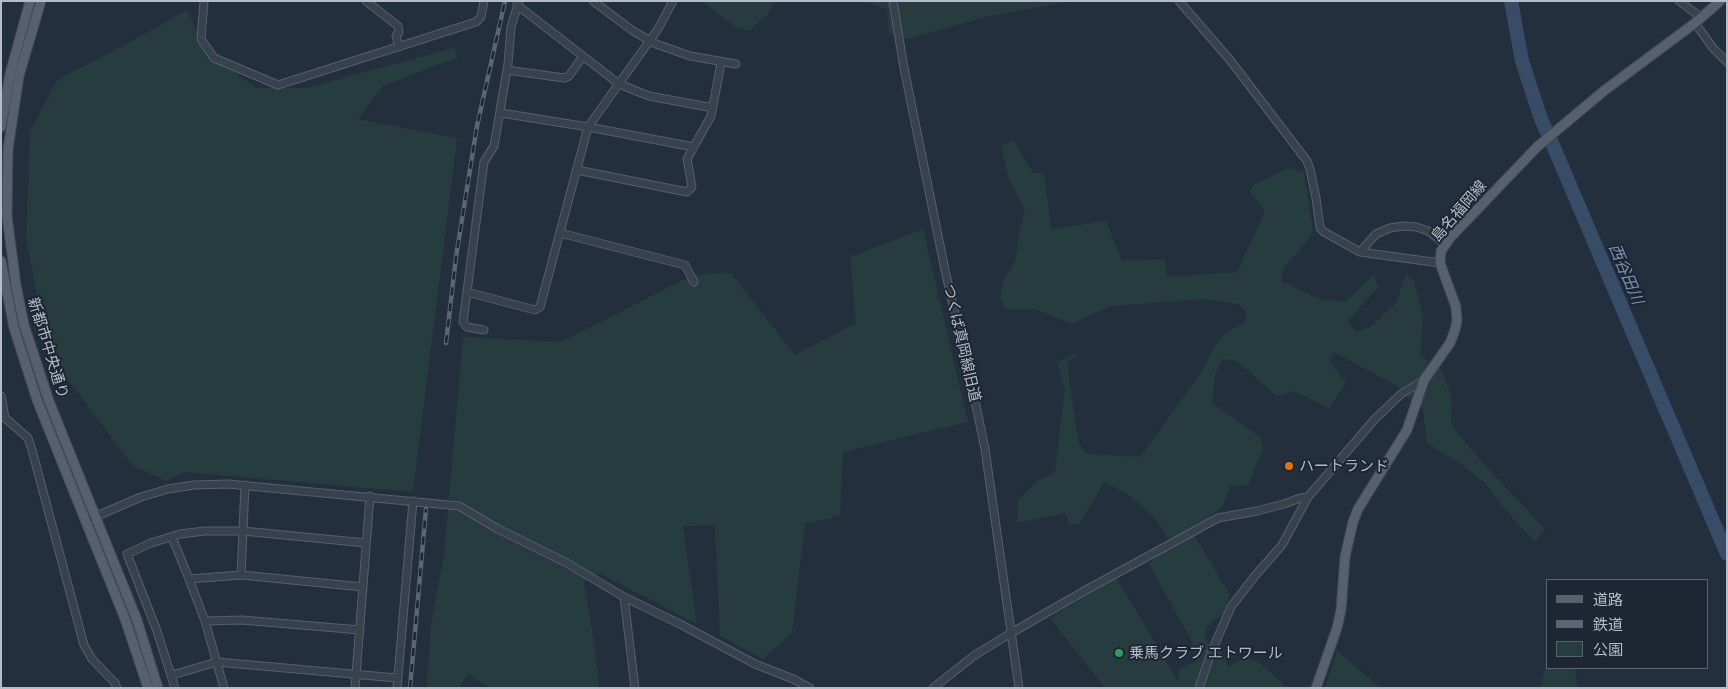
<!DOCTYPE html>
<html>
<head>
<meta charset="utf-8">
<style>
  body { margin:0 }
  #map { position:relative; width:1728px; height:689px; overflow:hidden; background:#242f3e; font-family:"Golos Text","Noto Sans JP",sans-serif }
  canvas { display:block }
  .frame { position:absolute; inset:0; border:2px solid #b4bcc9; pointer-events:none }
  .legend { position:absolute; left:1546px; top:579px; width:162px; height:90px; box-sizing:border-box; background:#1d2633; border:1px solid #59626f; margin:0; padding:6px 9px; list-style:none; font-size:15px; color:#b4bcc9 }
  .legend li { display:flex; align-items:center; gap:10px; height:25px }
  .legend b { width:25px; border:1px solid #59626f }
</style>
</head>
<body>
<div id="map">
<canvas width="1728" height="689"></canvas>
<div class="frame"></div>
<ul class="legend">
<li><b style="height:6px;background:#56606e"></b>道路</li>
<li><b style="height:6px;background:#5a6575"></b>鉄道</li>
<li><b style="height:14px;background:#263c3f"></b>公園</li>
</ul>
</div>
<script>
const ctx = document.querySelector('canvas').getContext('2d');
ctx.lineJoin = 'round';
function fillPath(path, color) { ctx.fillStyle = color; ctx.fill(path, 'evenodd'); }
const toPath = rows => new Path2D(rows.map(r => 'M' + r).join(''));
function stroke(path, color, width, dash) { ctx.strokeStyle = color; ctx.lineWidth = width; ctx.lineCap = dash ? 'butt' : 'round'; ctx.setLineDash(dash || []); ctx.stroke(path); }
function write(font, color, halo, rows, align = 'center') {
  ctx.font = font + ' "Golos Text","Noto Sans JP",sans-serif'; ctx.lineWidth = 4; ctx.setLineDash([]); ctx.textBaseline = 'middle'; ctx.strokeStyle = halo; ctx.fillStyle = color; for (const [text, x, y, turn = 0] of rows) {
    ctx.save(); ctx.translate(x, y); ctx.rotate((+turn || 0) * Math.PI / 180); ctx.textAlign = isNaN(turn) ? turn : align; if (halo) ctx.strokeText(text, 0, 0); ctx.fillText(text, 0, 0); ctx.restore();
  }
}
const green = toPath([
  [702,1,774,1,767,16,763,18,750,31,737,28],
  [863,1,1073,1,985,17,909,39,889,33,887,9],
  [187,10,206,51,256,88,306,88,454,48,458,57,383,86,358,119,457,138,413,492,183,472,167,481,133,466,80,395,49,357,26,238,30,132,57,80,132,41],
  [1014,141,1033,173,1044,173,1051,229,1106,221,1122,261,1165,259,1167,277,1237,272,1265,212,1250,192,1253,185,1289,168,1304,172,1313,230,1306,242,1285,267,1281,281,1317,298,1345,302,1374,275,1378,287,1348,321,1356,331,1371,327,1396,303,1406,274,1414,281,1423,318,1420,356,1441,369,1451,395,1452,426,1485,465,1545,529,1535,542,1508,513,1484,482,1461,464,1427,443,1423,409,1409,400,1397,386,1334,352,1329,360,1346,383,1329,408,1294,391,1276,396,1237,361,1223,359,1215,375,1212,403,1261,438,1263,448,1248,485,1230,486,1223,505,1192,532,1230,595,1223,614,1207,626,1204,638,1224,655,1228,667,1245,657,1260,663,1287,688,1105,688,1050,618,1116,577,1179,683,1179,669,1196,661,1190,638,1149,564,1169,540,1157,521,1133,498,1104,481,1080,524,1069,525,1065,513,1017,523,1018,500,1036,482,1055,472,1065,389,1057,362,1080,352,1068,363,1069,381,1079,444,1086,454,1140,457,1199,376,1214,347,1226,332,1244,323,1247,313,1238,304,1203,299,1111,306,1071,324,1035,309,1005,309,1000,298,1004,279,1015,262,1020,229,1025,211,1009,179,1001,146],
  [923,229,968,422,843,452,840,516,805,524,792,633,763,659,720,636,715,525,683,526,697,624,599,573,584,582,595,648,599,688,489,688,469,674,459,688,427,688,431,624,444,555,463,337,561,342,695,274,731,273,795,355,856,323,850,257],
  [1337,651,1381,688,1325,688],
  [1547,662,1547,668,1575,668,1578,688,1540,688]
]);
const river = toPath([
  [1511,1,1522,61,1541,119,1552,143,1727,554]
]);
const minor = toPath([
  [204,1,201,39,214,58,278,85,476,22,481,17,484,1],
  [366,1,398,26,399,32,396,36,399,47],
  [593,1,633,31,656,44,690,56,736,64],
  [893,1,904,68,945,270,975,401,985,449,1019,688],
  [1179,1,1230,60,1307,161,1310,169,1316,198,1320,228,1324,232,1360,252,1440,263],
  [1679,1,1702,18],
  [517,5,619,84,649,96,708,107],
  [1695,23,1713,48,1727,62],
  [507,70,564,78,569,76,583,56],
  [501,113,588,127,694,147],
  [577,170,687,192,692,187,687,159,711,116,721,63],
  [560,233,685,265,694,282],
  [1360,252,1376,234,1390,228,1403,226,1416,227,1428,231,1445,244],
  [467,292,535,310,540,307,588,127,658,29,673,1],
  [484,330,467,327,463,322,484,162,494,146,508,64,511,27,519,1],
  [1,396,5,418,28,438,32,450,84,645,92,659,115,683,117,688],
  [92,518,141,497,168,489,194,485,228,484,459,506,498,529,565,562,624,597,680,624,755,664,793,679,810,688],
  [172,537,189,579,205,621,224,688],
  [241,575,245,485],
  [189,579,241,575,363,587],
  [624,597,635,688],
  [205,621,242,620,360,630],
  [172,675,217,662,397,678],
  [175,688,157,631,127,554,151,543,180,534,205,531,243,531,366,543],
  [355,688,370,496],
  [397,688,413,501],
  [933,688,975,655,1011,633,1086,590,1218,518,1257,511,1284,504,1300,498,1308,497],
  [1199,688,1211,653,1231,607,1254,577,1282,545,1308,497,1374,420,1401,394,1424,380]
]);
const major = toPath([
  [41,1,19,76,8,149,7,216,16,285,24,325,49,401,137,620,158,688],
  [1,127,10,74,30,1],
  [1,261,14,328,37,400,125,619,148,688],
  [1316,688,1337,628,1341,610,1345,557,1353,522,1358,509,1407,430,1424,380,1450,343,1455,330,1457,321,1456,307,1440,263,1441,251,1450,238,1537,147,1605,90,1695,23,1720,1]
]);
const rail = toPath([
  [446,343,456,257,477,126,505,1],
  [410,688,426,509]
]);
const markers = [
  [1289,466,5,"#e8710a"],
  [1119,653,5,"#2e9e5b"]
];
const streetNames = [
  ["島名福岡線",1459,211,-49],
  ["つくば真岡線旧道",962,343,77],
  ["新都市中央通り",48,348,73]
];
const poiNames = [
  ["ハートランド",1299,466],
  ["乗馬クラブ エトワール",1129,653]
];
const waterNames = [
  ["西谷田川",1626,274,67]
];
fillPath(green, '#263c3f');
stroke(river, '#394c67', 14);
stroke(minor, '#565f6c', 9);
stroke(major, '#414a57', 11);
stroke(minor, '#38414e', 7);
stroke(major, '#56606e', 9);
stroke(rail, '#5a6575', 4.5);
stroke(rail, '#1d2633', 2.5, [8]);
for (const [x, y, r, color] of markers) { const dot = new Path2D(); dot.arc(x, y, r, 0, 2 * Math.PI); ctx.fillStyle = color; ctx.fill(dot); stroke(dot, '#1d2633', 2); }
write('15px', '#b4bcc9', '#1d2633', streetNames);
write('15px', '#b4bcc9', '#1d2633', poiNames, 'left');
write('italic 16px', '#7c92b1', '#1d2633', waterNames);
</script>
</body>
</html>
